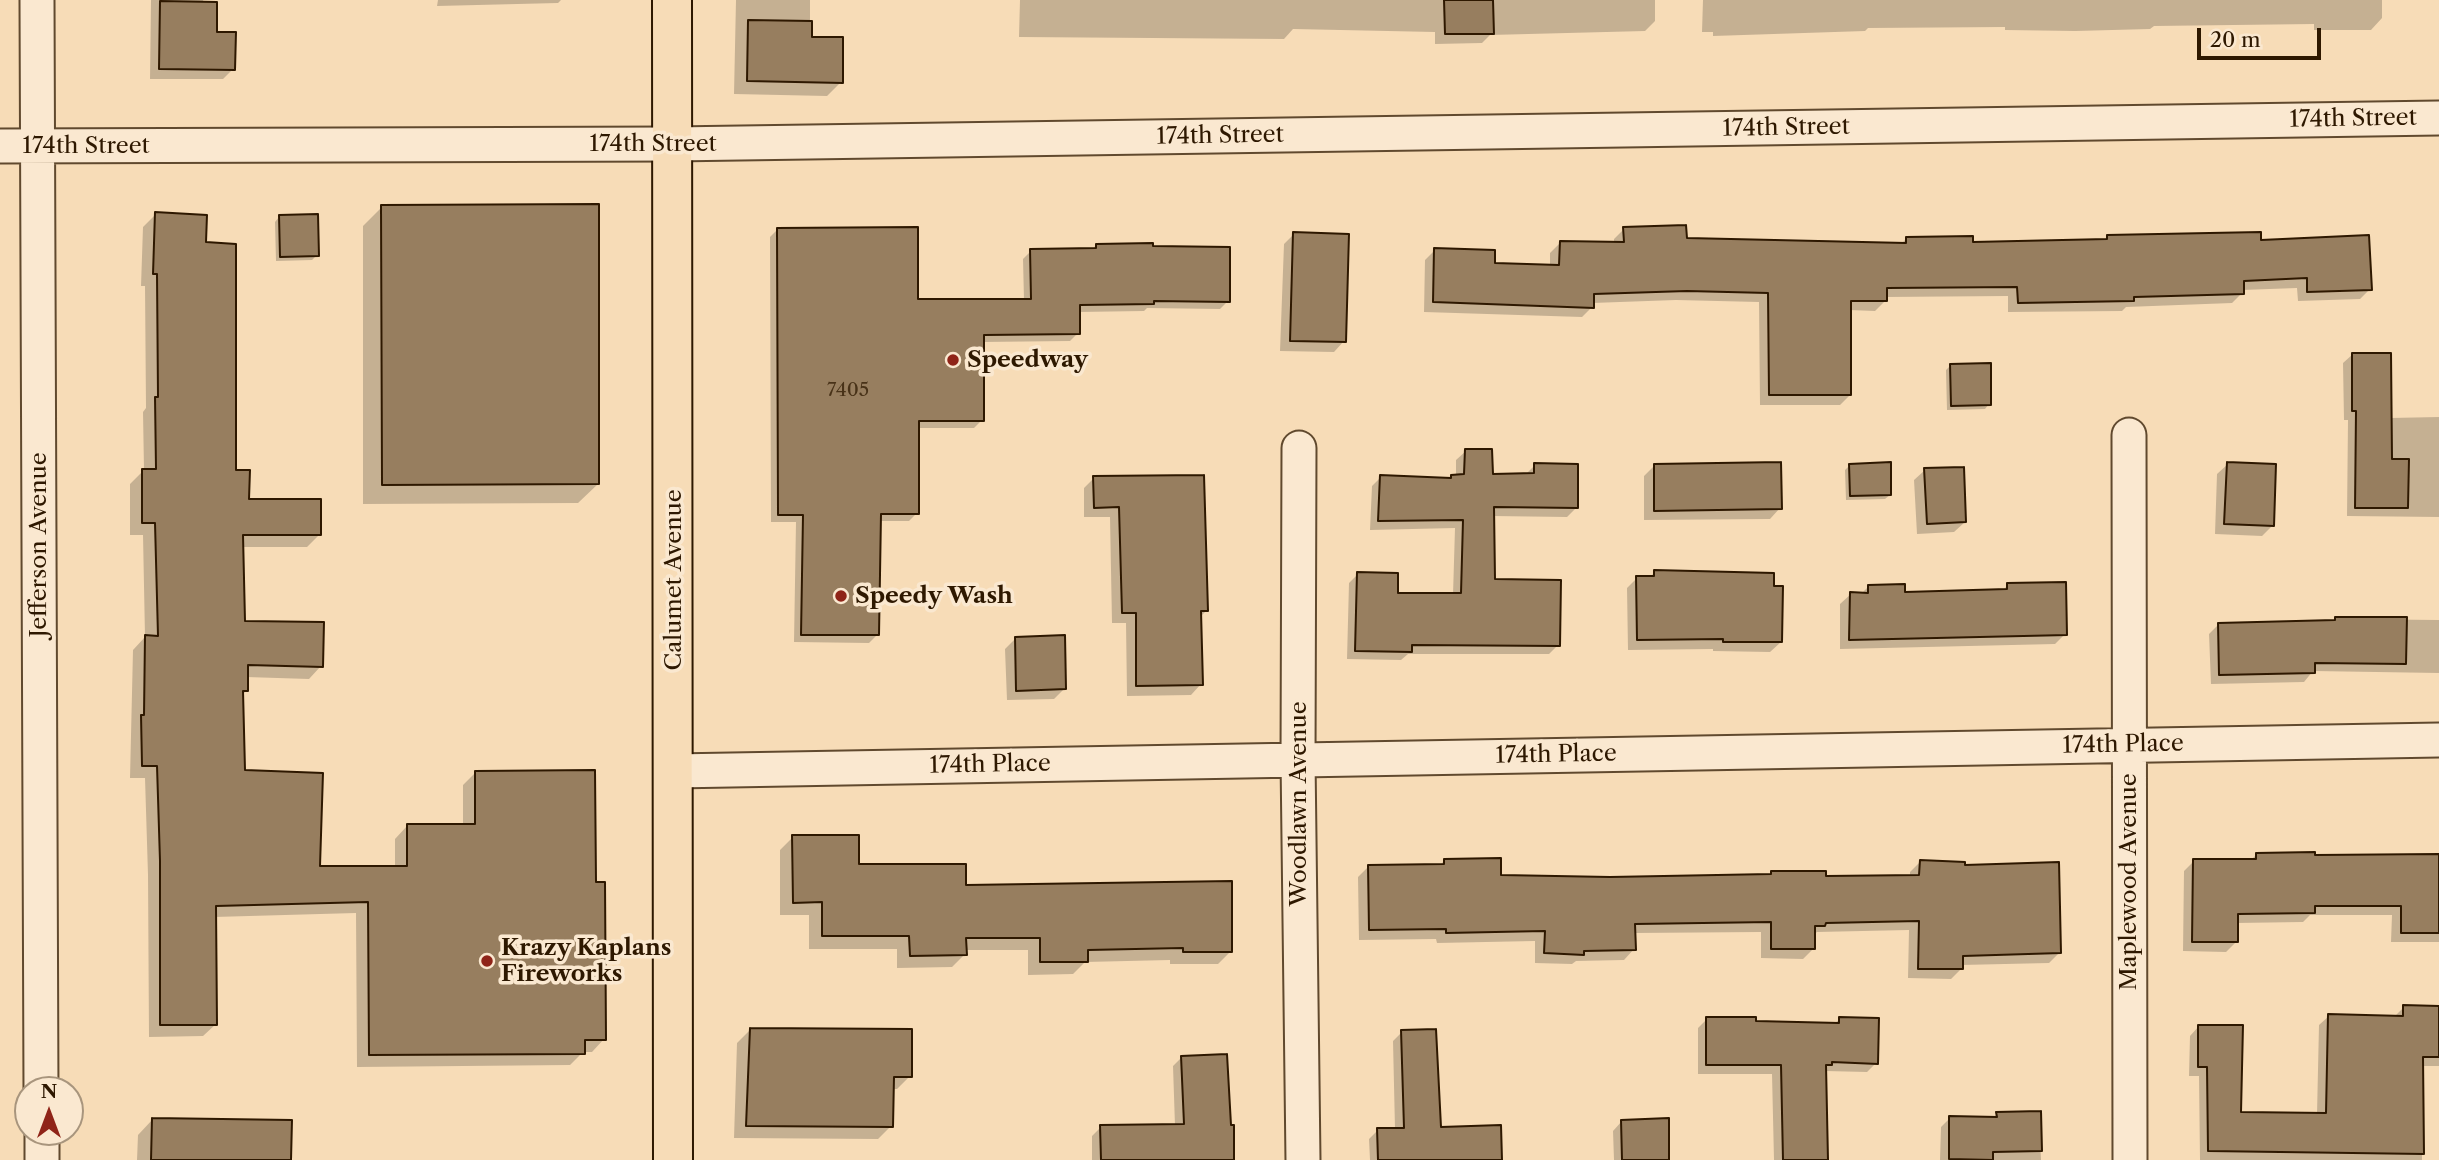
<!DOCTYPE html>
<html>
<head>
<meta charset="utf-8">
<style>
  body { margin:0 }
  #map { position:relative; width:2439px; height:1160px; overflow:hidden; background:#f7dcb7; font-family:"Libre Caslon Text",serif }
  canvas { display:block }
  .north { position:absolute; left:14px; top:1076px; width:70px; height:70px; box-sizing:border-box; background:#fae8d0; border:2px solid #a8957d; border-radius:50%; rotate:0deg; font-size:19px; font-weight:700; line-height:28px; text-align:center; color:#2e1800 }
  .north::after { content:''; display:block; margin:auto; width:24px; height:32px; background:#8f2418; clip-path:polygon(50% 0,100% 100%,50% 72%,0 100%) }
  .scale { position:absolute; left:2197px; top:28px; width:124px; height:32px; box-sizing:border-box; border:4px solid #2e1800; border-top:0; padding-left:9px; font-size:21px; line-height:24px; white-space:nowrap; color:#2e1800; -webkit-text-stroke:5px #fae8d0; paint-order:stroke }
</style>
</head>
<body>
<div id="map">
<canvas width="2439" height="1160"></canvas>
<div class="north">N</div>
<div class="scale">20 m</div>
</div>
<script>
const ctx = document.querySelector('canvas').getContext('2d');
ctx.lineJoin = 'round';
function fillPath(path, color) { ctx.fillStyle = color; ctx.fill(path, 'evenodd'); }
const toPath = rows => new Path2D(rows.map(r => 'M' + r).join(''));
function stroke(path, color, width, dash) { ctx.strokeStyle = color; ctx.lineWidth = width; ctx.lineCap = dash ? 'butt' : 'round'; ctx.setLineDash(dash || []); ctx.stroke(path); }
function write(font, color, halo, rows, align = 'center') {
  ctx.font = font + ' "Libre Caslon Text",serif'; ctx.lineWidth = 7; ctx.setLineDash([]); ctx.textBaseline = 'middle'; ctx.strokeStyle = halo; ctx.fillStyle = color; for (const [text, x, y, turn = 0] of rows) {
    ctx.save(); ctx.translate(x, y); ctx.rotate((+turn || 0) * Math.PI / 180); ctx.textAlign = isNaN(turn) ? turn : align; if (halo) ctx.strokeText(text, 0, 0); ctx.fillText(text, 0, 0); ctx.restore();
  }
}
const shadow = toPath([
  [151,0,203,0,215,33,233,69,223,79,150,79],
  [438,0,561,0,558,3,437,6],
  [736,0,810,0,810,38,841,82,827,96,734,94],
  [1020,0,1655,0,1655,21,1645,31,1490,35,1482,43,1435,44,1435,32,1293,29,1284,39,1019,37],
  [1703,0,2382,0,2382,18,2371,30,2314,30,2314,24,2154,26,2150,29,2075,31,2005,30,2005,27,1868,28,1865,31,1713,36,1713,32,1702,32],
  [382,207,598,484,578,503,363,504,363,226],
  [156,214,204,244,234,471,248,501,319,535,307,547,242,547,243,623,321,666,309,679,246,677,246,691,242,695,243,772,319,868,395,868,395,839,407,826,463,826,463,785,476,772,594,884,604,1039,592,1052,583,1052,570,1065,357,1067,356,913,214,917,216,1024,203,1036,149,1037,148,875,145,778,130,778,133,650,145,637,143,535,130,535,130,484,144,470,143,412,146,408,145,286,141,286,143,227],
  [279,217,317,255,312,260,276,261,275,222],
  [778,229,916,300,1024,300,1023,259,1031,251,1092,250,1096,245,1228,301,1220,309,1147,308,1144,311,1078,312,1078,333,1070,341,982,342,982,420,974,428,917,428,917,513,909,521,879,521,877,635,869,643,794,642,796,522,771,522,770,237],
  [1624,229,1685,240,1901,244,1907,238,1971,244,2104,240,2108,236,2260,242,2370,289,2360,299,2298,301,2297,288,2242,290,2242,293,2232,303,2126,307,2122,311,2008,312,2008,296,1885,297,1885,301,1875,311,1849,310,1850,395,1840,405,1760,405,1759,302,1676,300,1592,303,1592,307,1582,317,1424,312,1425,260,1435,250,1493,265,1550,266,1550,253,1560,243,1614,244,1614,239],
  [1294,234,1344,341,1334,352,1280,351,1284,244],
  [2353,354,2390,418,2439,417,2439,517,2347,516,2348,420,2344,420,2343,363],
  [1951,365,1989,404,1985,409,1947,410,1946,370],
  [1466,451,1491,476,1526,474,1535,465,1576,508,1567,517,1492,516,1494,581,1558,645,1549,654,1408,654,1401,660,1347,659,1349,583,1358,574,1396,595,1453,595,1455,528,1370,530,1372,486,1381,477,1449,479,1456,476,1456,460],
  [2228,464,2272,526,2262,536,2215,534,2217,474],
  [1655,465,1780,508,1770,519,1644,520,1644,476],
  [1850,465,1890,495,1885,499,1846,500,1845,470],
  [1925,470,1965,522,1954,532,1917,534,1914,480],
  [1203,476,1206,611,1200,617,1201,684,1191,695,1127,696,1126,623,1112,623,1110,517,1084,517,1084,488,1094,478],
  [1655,572,1781,642,1770,652,1713,651,1713,649,1628,650,1627,588,1637,578,1649,578],
  [2008,585,2065,634,2055,644,1840,649,1840,604,1851,594,1861,594,1869,586,1903,594,2002,591],
  [2335,619,2439,620,2439,673,2313,671,2304,682,2211,684,2209,634,2218,625,2332,622],
  [1015,639,1064,689,1054,699,1007,700,1005,649],
  [793,837,857,866,964,887,1231,951,1218,964,1170,964,1170,960,1085,962,1073,974,1028,975,1028,950,965,950,965,954,952,967,897,968,897,949,809,949,809,915,780,915,780,850],
  [2257,854,2439,856,2439,942,2391,942,2392,915,2310,915,2303,922,2236,923,2236,942,2226,952,2183,951,2184,871,2194,861,2250,861],
  [1444,861,1499,877,1610,879,1769,876,1772,872,1824,878,1910,877,1910,872,1920,862,1964,867,2059,953,2049,963,1961,965,1961,969,1951,979,1908,978,1909,930,1817,932,1813,935,1813,949,1803,959,1761,958,1761,932,1634,933,1634,949,1624,960,1576,961,1572,964,1535,963,1535,941,1437,943,1436,939,1359,940,1358,877,1368,867,1439,866],
  [2404,1007,2439,1008,2439,1066,2421,1066,2422,1160,2200,1160,2199,1076,2189,1076,2190,1036,2199,1026,2240,1113,2317,1114,2319,1025,2329,1016,2395,1016],
  [1707,1019,1754,1023,1834,1024,1840,1019,1876,1063,1867,1072,1825,1071,1827,1160,1774,1160,1772,1074,1698,1074,1698,1028],
  [750,1030,910,1076,897,1089,892,1089,891,1126,878,1139,734,1138,737,1043],
  [1402,1032,1439,1128,1501,1160,1370,1160,1369,1139,1378,1130,1395,1129,1393,1041],
  [1182,1057,1232,1160,1092,1160,1092,1136,1101,1127,1175,1126,1173,1066],
  [2039,1113,2041,1160,1940,1160,1941,1127,1950,1118,1992,1119,1997,1114],
  [153,1119,289,1160,137,1160,138,1135],
  [1622,1121,1668,1160,1614,1160,1613,1131]
]);
const building = toPath([
  [1444,0,1493,0,1494,34,1445,34,1444,0],
  [160,1,217,2,217,32,236,32,235,70,159,69,160,1],
  [748,20,812,21,812,37,843,37,843,83,747,81,748,20],
  [599,204,599,484,382,485,381,205,599,204],
  [155,212,207,215,206,242,236,244,236,470,250,470,249,499,321,499,321,535,243,535,245,621,324,622,323,667,248,665,248,691,243,691,245,770,323,773,320,866,407,866,407,824,475,824,475,771,595,770,596,882,605,882,606,1040,585,1040,585,1054,369,1055,368,902,216,906,217,1025,160,1025,160,861,157,766,142,766,141,715,144,715,145,635,158,636,155,523,142,523,142,469,156,469,155,397,158,397,157,274,153,274,155,212],
  [318,214,319,256,280,257,279,215,318,214],
  [1686,225,1687,238,1906,243,1906,237,1973,236,1973,242,2107,239,2107,235,2261,232,2261,240,2369,235,2372,290,2307,292,2307,278,2244,281,2244,294,2134,297,2134,301,2018,303,2017,287,1887,288,1887,301,1851,301,1851,395,1769,395,1768,293,1687,291,1594,294,1594,308,1433,302,1434,248,1495,250,1495,263,1559,265,1560,241,1624,242,1623,227,1686,225],
  [918,227,918,299,1031,299,1030,249,1096,248,1096,244,1153,243,1153,246,1230,247,1230,302,1154,301,1154,304,1080,305,1080,334,984,335,984,421,919,421,919,514,881,514,879,635,801,635,803,515,778,515,777,228,918,227],
  [1293,232,1349,234,1346,342,1290,341,1293,232],
  [2352,353,2391,353,2392,459,2409,459,2408,508,2355,508,2356,411,2352,411,2352,353],
  [1991,363,1991,405,1951,406,1950,364,1991,363],
  [1465,449,1492,449,1493,474,1534,473,1534,463,1578,464,1578,508,1494,507,1495,579,1561,580,1560,646,1412,645,1412,652,1355,651,1357,572,1398,573,1398,593,1461,593,1463,520,1378,521,1380,475,1451,478,1451,475,1464,474,1465,449],
  [1781,462,1782,509,1654,511,1654,464,1781,462],
  [1891,462,1891,495,1850,496,1849,464,1891,462],
  [2227,462,2276,464,2274,526,2224,524,2227,462],
  [1964,467,1966,522,1927,524,1924,468,1964,467],
  [1204,475,1208,611,1201,611,1203,685,1136,686,1136,613,1122,613,1119,507,1094,508,1093,476,1204,475],
  [1654,570,1774,573,1774,586,1783,586,1782,642,1723,642,1723,639,1637,640,1636,576,1654,576,1654,570],
  [2066,582,2067,635,1849,640,1850,592,1868,593,1868,585,1905,584,1905,592,2007,589,2007,583,2066,582],
  [2335,617,2407,617,2406,664,2315,663,2315,673,2219,675,2218,623,2335,620,2335,617],
  [1065,635,1066,689,1016,691,1015,637,1065,635],
  [792,835,859,835,859,864,966,864,966,885,1232,881,1232,952,1183,952,1183,948,1088,950,1088,962,1040,962,1040,938,966,938,967,955,910,956,909,936,822,936,822,902,793,903,792,835],
  [2315,852,2315,855,2439,854,2439,933,2401,933,2401,906,2315,906,2315,913,2238,914,2238,942,2192,942,2193,859,2256,859,2256,853,2315,852],
  [1501,858,1501,875,1610,877,1771,874,1771,871,1826,871,1826,876,1919,875,1920,860,1965,862,1965,865,2059,862,2061,953,1963,956,1963,969,1918,969,1919,921,1826,923,1825,926,1815,926,1815,949,1771,949,1771,922,1635,924,1636,950,1584,951,1584,955,1544,953,1545,931,1446,933,1446,929,1369,930,1368,865,1444,864,1444,859,1501,858],
  [2403,1005,2439,1006,2439,1057,2423,1057,2424,1154,2208,1151,2207,1067,2198,1067,2198,1025,2243,1025,2241,1112,2326,1113,2328,1014,2403,1016,2403,1005],
  [1706,1017,1756,1017,1756,1021,1839,1023,1839,1017,1879,1018,1878,1064,1832,1062,1832,1065,1826,1065,1828,1160,1783,1160,1781,1065,1706,1065,1706,1017],
  [750,1028,912,1029,912,1077,894,1077,893,1127,746,1126,750,1028],
  [1436,1029,1441,1127,1501,1125,1502,1160,1378,1160,1377,1128,1404,1128,1401,1030,1436,1029],
  [1227,1054,1231,1125,1234,1125,1234,1160,1101,1160,1100,1125,1184,1124,1181,1056,1227,1054],
  [2041,1111,2042,1151,1993,1152,1993,1160,1949,1159,1949,1116,1997,1117,1996,1112,2041,1111],
  [152,1118,292,1120,291,1160,151,1160,152,1118],
  [1669,1118,1669,1160,1622,1160,1621,1120,1669,1118]
]);
const street = toPath([
  [37,0,41,1090],
  [0,146,673,144,2439,118],
  [2129,435,2130,1160],
  [1299,448,1298,759,1303,1160],
  [674,771,2439,740],
  [42,1132,42,1160]
]);
const primary = toPath([
  [672,0,673,1160]
]);
const markers = [
  [953,360,7,"#8f2418"],
  [841,596,7,"#8f2418"],
  [487,961,7,"#8f2418"]
];
const numberNames = [
  ["7405",848,391]
];
const streetNames = [
  ["174th Street",2353,119,-1],
  ["174th Street",1786,128,-1],
  ["174th Street",1220,136,-1],
  ["174th Street",653,144],
  ["174th Street",86,146],
  ["Jefferson Avenue",39,545,-90],
  ["Calumet Avenue",674,580,-90],
  ["174th Place",2123,745,-1],
  ["174th Place",1556,755,-1],
  ["174th Place",990,765,-1],
  ["Woodlawn Avenue",1299,804,-90],
  ["Maplewood Avenue",2129,882,-90]
];
const poiNames = [
  ["Speedway",967,360],
  ["Speedy Wash",855,596],
  ["Krazy Kaplans",501,948],
  ["Fireworks",501,974]
];
fillPath(shadow, '#0003');
fillPath(building, '#977e5f');
stroke(building, '#2e1800', 2);
stroke(street, '#60492e', 37);
stroke(primary, '#2e1800', 42);
stroke(street, '#fae8d0', 33);
stroke(primary, '#f7dcb7', 38);
for (const [x, y, r, color] of markers) { const dot = new Path2D(); dot.arc(x, y, r, 0, 2 * Math.PI); ctx.fillStyle = color; ctx.fill(dot); stroke(dot, '#fae8d0', 2.5); }
write('19px', '#483218', null, numberNames);
write('23px', '#2e1800', '#fae8d0', streetNames);
write('bold 23px', '#2e1800', '#fae8d0', poiNames, 'left');
</script>
</body>
</html>
